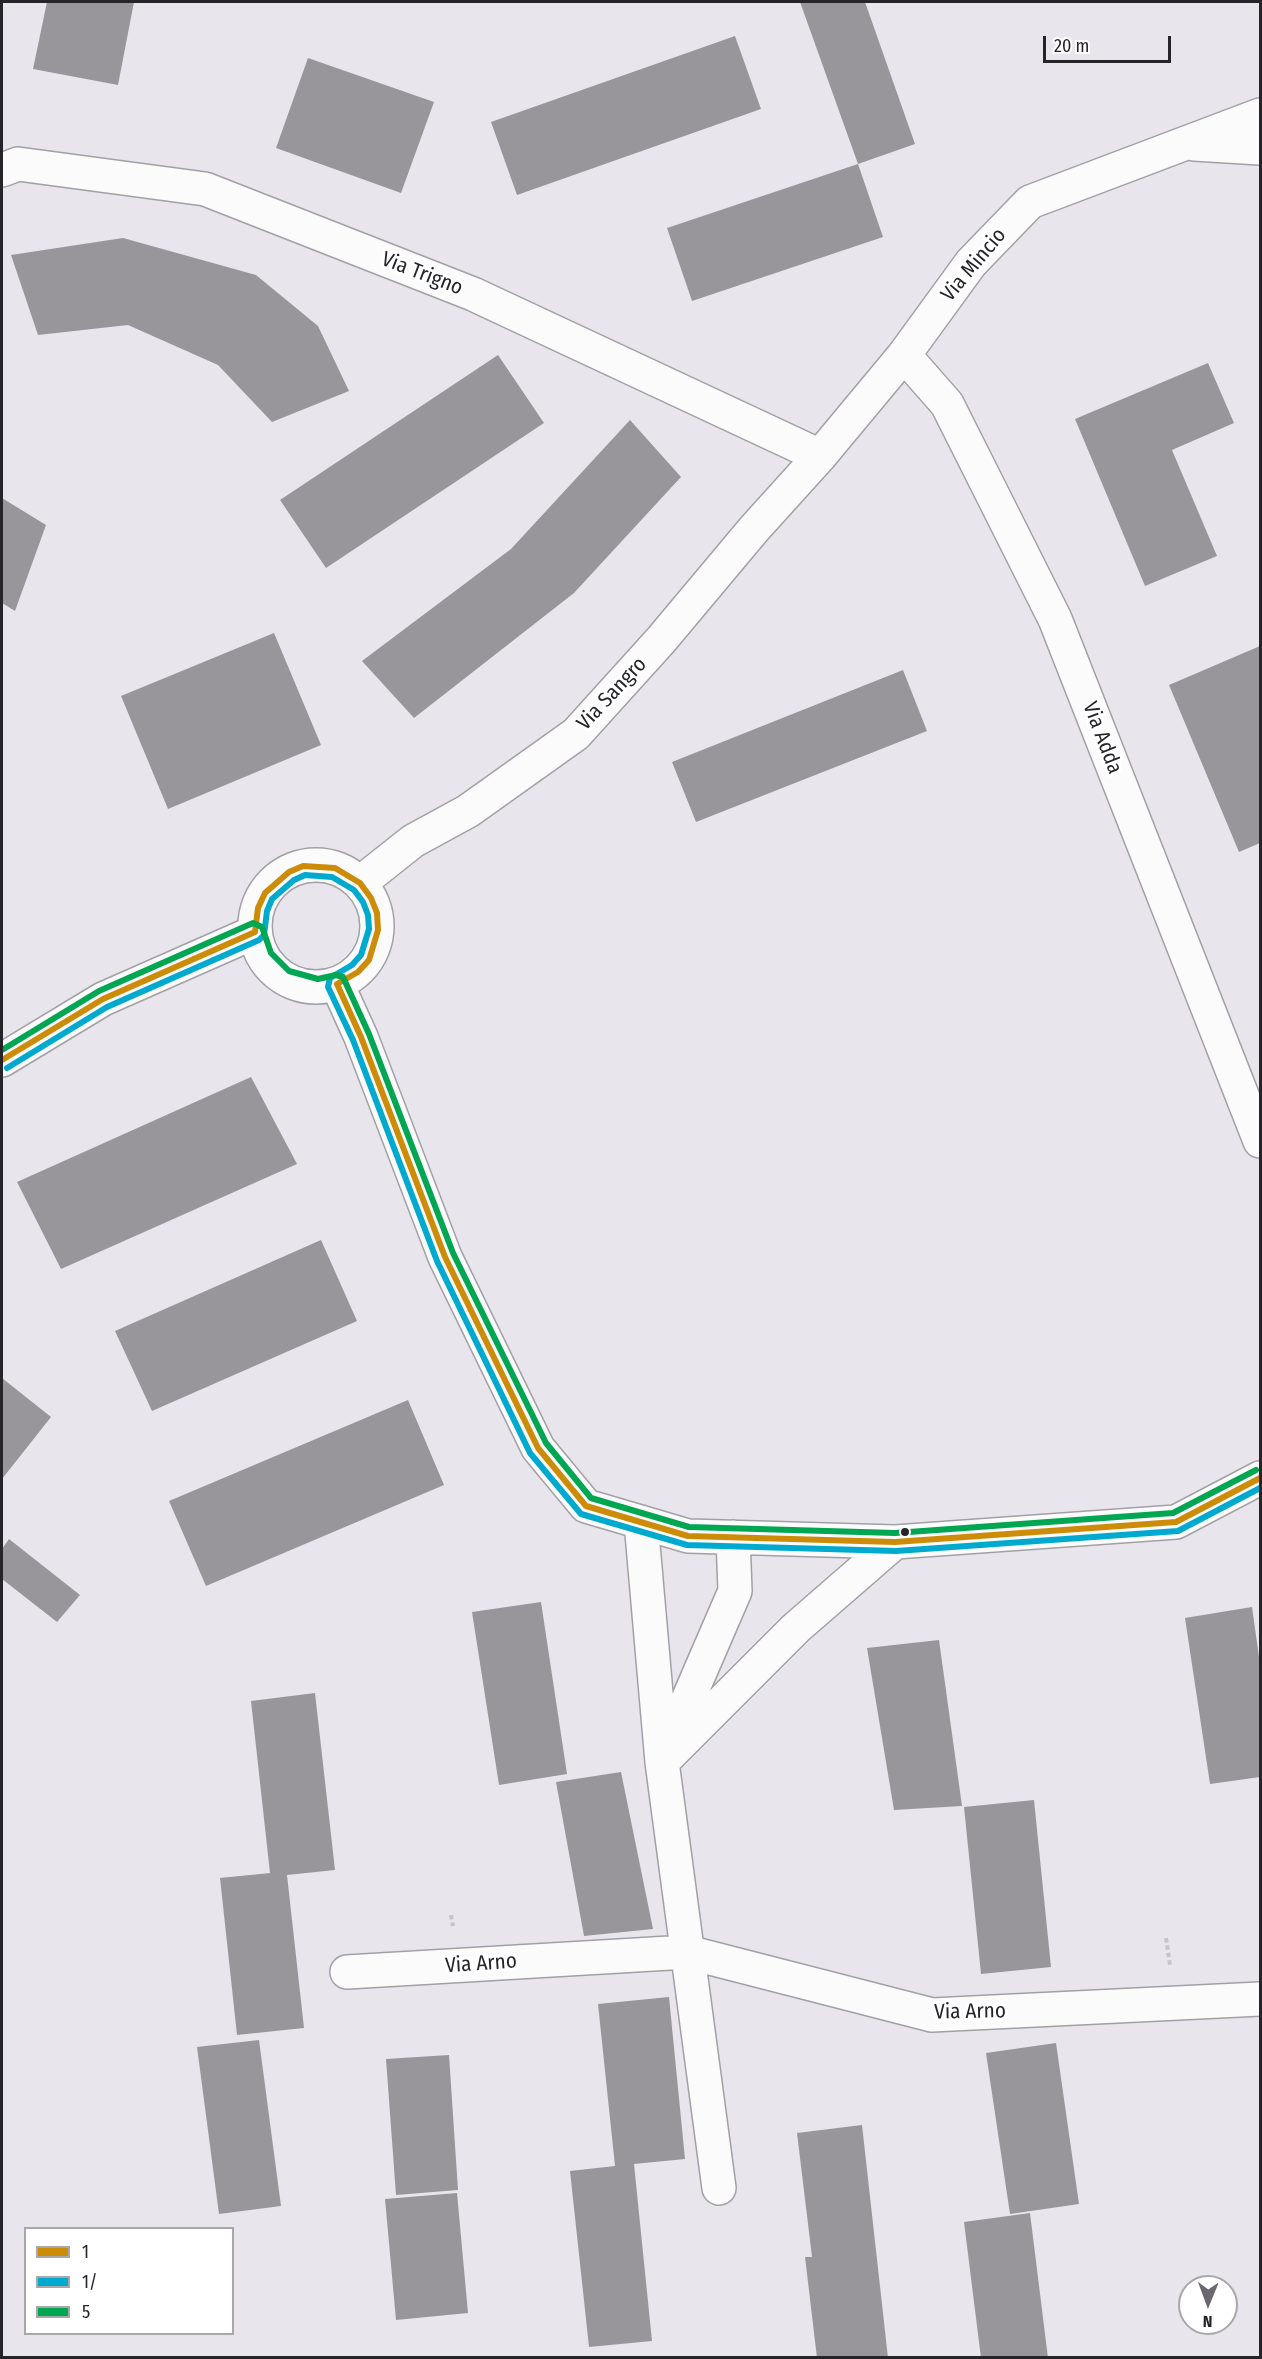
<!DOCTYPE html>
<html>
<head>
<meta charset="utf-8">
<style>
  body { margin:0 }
  #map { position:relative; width:1262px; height:2359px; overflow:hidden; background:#e8e6ec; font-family:"Fira Sans Condensed",sans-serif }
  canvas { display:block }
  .frame { position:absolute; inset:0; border:3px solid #262429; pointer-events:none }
  .legend { position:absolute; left:24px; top:2227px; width:210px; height:108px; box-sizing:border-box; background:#fff; border:2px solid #a8a7a9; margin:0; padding:8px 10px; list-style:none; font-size:18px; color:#262429 }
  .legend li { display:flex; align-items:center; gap:12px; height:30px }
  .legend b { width:30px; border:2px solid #a8a7a9 }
  .north { position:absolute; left:1178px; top:2275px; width:60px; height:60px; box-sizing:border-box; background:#fff; border:2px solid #a8a7a9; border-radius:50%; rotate:181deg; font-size:16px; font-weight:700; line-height:24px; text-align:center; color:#262429 }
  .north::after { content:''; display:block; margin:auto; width:21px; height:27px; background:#6a686d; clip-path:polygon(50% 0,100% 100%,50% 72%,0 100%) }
  .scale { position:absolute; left:1043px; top:36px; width:128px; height:27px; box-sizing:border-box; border:3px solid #262429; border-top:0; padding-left:8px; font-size:18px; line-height:21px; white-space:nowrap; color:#262429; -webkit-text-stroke:4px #fff; paint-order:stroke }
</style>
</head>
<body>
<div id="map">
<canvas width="1262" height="2359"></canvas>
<div class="frame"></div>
<ul class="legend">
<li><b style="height:8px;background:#cd8c08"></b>1</li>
<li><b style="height:8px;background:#00a9ce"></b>1/</li>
<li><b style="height:8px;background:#00a651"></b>5</li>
</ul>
<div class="north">N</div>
<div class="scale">20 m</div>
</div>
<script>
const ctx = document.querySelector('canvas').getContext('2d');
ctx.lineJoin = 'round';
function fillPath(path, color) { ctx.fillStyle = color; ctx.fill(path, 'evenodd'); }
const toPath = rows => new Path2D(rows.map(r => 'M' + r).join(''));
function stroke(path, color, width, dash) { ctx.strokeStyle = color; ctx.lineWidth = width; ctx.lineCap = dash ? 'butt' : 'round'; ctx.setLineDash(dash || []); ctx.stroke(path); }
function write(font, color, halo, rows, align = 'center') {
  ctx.font = font + ' "Fira Sans Condensed",sans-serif'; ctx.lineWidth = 6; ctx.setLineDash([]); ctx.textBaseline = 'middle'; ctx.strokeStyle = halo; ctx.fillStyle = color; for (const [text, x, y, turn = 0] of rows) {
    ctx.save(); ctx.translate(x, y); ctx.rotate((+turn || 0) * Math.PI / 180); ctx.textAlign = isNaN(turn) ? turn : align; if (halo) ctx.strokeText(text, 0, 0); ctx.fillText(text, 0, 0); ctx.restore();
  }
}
const building = toPath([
  [47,2,134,2,118,85,33,69],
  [800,2,865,2,915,144,858,164],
  [735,36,761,109,517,195,491,122],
  [308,58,434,102,401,193,276,148],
  [858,164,883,237,692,301,667,228],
  [123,238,256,275,318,326,349,391,272,422,218,365,128,325,38,335,11,255],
  [498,355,544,423,326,568,280,500],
  [1208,363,1234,423,1172,450,1217,556,1145,586,1075,419],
  [630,420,681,477,574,593,414,718,362,661,511,549],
  [2,498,46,525,15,611,2,603],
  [274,633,321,745,168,809,121,696],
  [1260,646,1260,843,1239,852,1169,685],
  [903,670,927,731,696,822,672,762],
  [251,1077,297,1164,61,1269,17,1182],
  [321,1240,357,1321,152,1411,115,1331],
  [2,1378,51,1417,2,1479],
  [408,1400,444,1485,206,1586,169,1501],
  [9,1539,80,1595,57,1622,2,1579,2,1549],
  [541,1602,567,1774,499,1785,472,1612],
  [1252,1607,1260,1664,1260,1777,1210,1784,1185,1618],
  [939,1640,962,1806,894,1810,867,1648],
  [315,1693,335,1870,287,1875,304,2028,237,2035,220,1878,270,1873,251,1701],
  [621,1772,653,1929,584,1936,556,1782],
  [1034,1800,1051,1967,981,1974,964,1807],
  [669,1997,685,2159,634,2164,652,2341,589,2347,570,2171,615,2166,598,2004],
  [259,2040,281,2206,219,2214,197,2047],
  [1056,2043,1079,2204,1010,2214,986,2053],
  [449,2055,458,2190,396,2195,386,2059],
  [862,2125,888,2358,817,2358,805,2257,812,2257,797,2133],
  [457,2193,468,2313,396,2320,385,2199],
  [1030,2213,1048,2358,981,2358,964,2222]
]);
const path = toPath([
  [451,1915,453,1926],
  [1166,1938,1170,1965]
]);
const minor = toPath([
  [1194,144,1260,148],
  [2,170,18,164,205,189,473,294,820,456],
  [904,355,947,404,1055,619,1260,1141],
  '255 926a61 61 0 1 1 122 0a61 61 0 1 1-122 0Z',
  [360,883,413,841,468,811,576,734,661,640,754,529,820,456,904,355,971,263,1030,202,1260,115],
  [337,984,361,1037,445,1257,538,1448,586,1506,688,1536,895,1542,1176,1522,1260,1478],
  [2,1060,103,999,255,932],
  [641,1522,662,1762,719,2188],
  [668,1746,735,1591,733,1537],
  [662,1762,796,1628,895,1542],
  [347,1972,687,1952,932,2015,1260,1999]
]);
const bus1 = toPath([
  [2,1060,103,999,255,932,258,908,265,893,289,872,303,866,335,868,360,883,371,898,377,913,378,930,369,960,358,972,337,984,361,1037,445,1257,538,1448,586,1506,688,1536,895,1542,1176,1522,1260,1478]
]);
const bus2 = toPath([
  [7,1068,107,1007,259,940,264,935,267,911,272,899,294,880,305,875,332,877,354,890,363,902,368,915,369,929,361,955,352,965,330,978,328,987,353,1040,437,1261,530,1453,581,1514,687,1545,896,1551,1178,1531,1260,1488]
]);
const bus3 = toPath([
  [2,1050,99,991,253,923,262,927,271,953,289,971,318,979,336,975,343,977,369,1034,453,1253,546,1443,591,1498,689,1527,895,1533,1173,1513,1256,1470]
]);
const markers = [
  [905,1532,5,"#262429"]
];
const streetNames = [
  ["Via Mincio",974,265,-50],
  ["Via Trigno",422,274,21],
  ["Via Sangro",612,694,-47],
  ["Via Adda",1102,738,69],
  ["Via Arno",481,1964,-4],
  ["Via Arno",970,2012,-1]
];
fillPath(building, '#98969b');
stroke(minor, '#a2a0a5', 36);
stroke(path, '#c5c4c7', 4, [4.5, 3]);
stroke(minor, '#fcfbfc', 33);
stroke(bus1, '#cd8c08', 6);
stroke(bus2, '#00a9ce', 6);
stroke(bus3, '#00a651', 6);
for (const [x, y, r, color] of markers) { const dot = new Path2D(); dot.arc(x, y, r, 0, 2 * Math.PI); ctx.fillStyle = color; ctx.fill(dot); stroke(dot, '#fff', 2); }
write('21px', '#262429', '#fff', streetNames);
</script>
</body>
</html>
